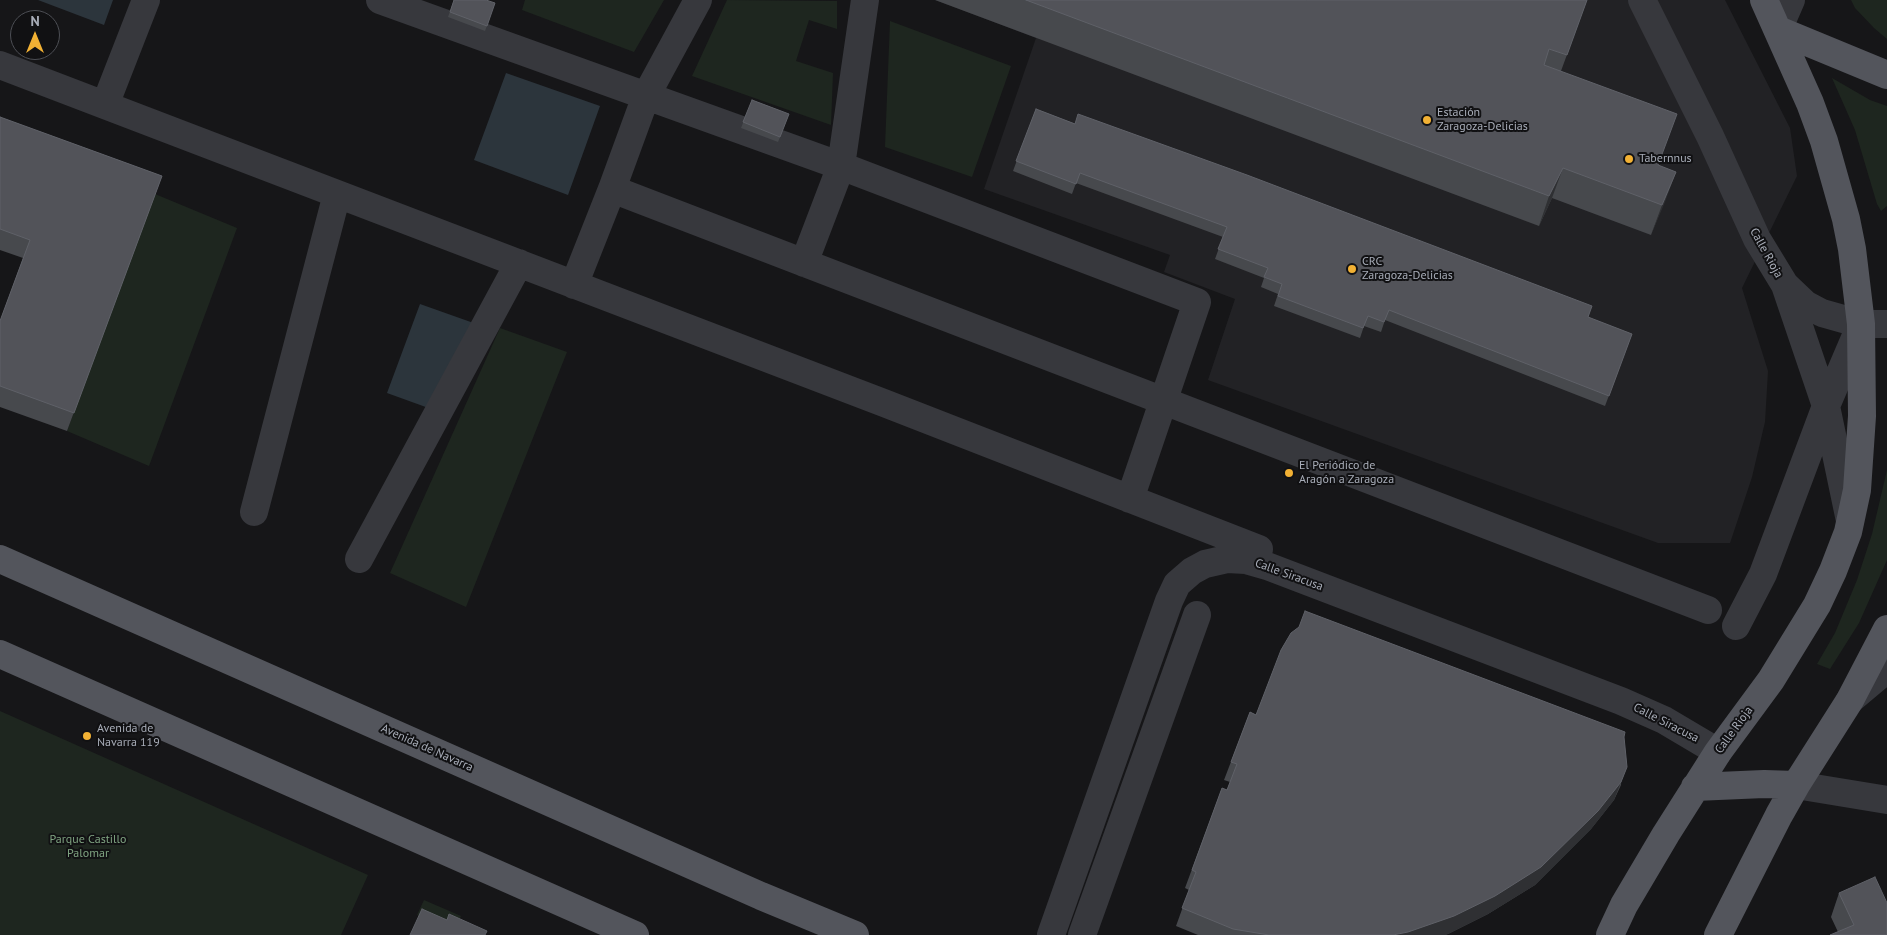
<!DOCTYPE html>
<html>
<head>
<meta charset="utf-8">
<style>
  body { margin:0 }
  #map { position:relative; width:1887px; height:935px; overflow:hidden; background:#161618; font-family:"PT Sans",sans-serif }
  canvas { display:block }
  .north { position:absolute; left:10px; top:10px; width:50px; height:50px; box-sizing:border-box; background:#111113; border:1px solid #4d4f55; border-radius:50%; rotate:0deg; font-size:14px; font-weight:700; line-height:20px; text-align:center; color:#a8adb8 }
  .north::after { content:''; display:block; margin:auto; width:18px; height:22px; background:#f2b134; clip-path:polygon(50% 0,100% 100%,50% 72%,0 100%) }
</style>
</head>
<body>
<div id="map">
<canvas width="1887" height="935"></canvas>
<div class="north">N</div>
</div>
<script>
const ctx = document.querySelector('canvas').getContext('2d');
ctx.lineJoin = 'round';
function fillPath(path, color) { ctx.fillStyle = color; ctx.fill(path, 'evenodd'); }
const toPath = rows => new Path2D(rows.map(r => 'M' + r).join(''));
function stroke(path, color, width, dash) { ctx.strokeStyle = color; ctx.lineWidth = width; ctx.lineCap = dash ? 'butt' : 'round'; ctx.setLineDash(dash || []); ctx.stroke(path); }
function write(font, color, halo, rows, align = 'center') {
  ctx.font = font + ' "PT Sans",sans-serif'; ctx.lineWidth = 4; ctx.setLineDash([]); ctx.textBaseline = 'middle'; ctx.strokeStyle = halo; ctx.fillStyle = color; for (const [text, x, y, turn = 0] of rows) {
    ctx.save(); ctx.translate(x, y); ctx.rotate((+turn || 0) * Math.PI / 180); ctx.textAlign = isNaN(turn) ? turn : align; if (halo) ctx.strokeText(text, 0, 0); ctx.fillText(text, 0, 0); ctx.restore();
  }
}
const built = toPath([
  [935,0,1725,0,1790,128,1797,176,1742,288,1768,371,1765,422,1752,477,1730,543,1658,543,1208,380,1235,299,1164,272,1170,255,984,189,1036,38]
]);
const green = toPath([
  [525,0,664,0,634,52,522,10],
  [727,0,837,1,837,29,809,20,796,61,833,73,831,125,692,76],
  [1851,0,1887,0,1887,39,1874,28,1855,8],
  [890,21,1011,66,972,177,885,147],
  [1832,78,1870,100,1887,106,1887,206,1881,211,1877,204,1855,130],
  [155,194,237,228,149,466,67,431],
  [500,328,567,352,466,607,390,573],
  [1887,470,1887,560,1859,623,1830,669,1817,664,1835,633,1857,580,1872,534],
  [0,711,368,875,341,935,0,935],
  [424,900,461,916,454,931,417,915]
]);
const water = toPath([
  [38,0,113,0,104,25],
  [506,73,600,106,568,195,474,160],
  [420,304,482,326,434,410,387,393]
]);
const minor = toPath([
  [380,0,841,166,1197,302,1130,499],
  [1642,0,1710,136,1757,239,1785,285,1826,406,1850,521],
  [1778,30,1791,0],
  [0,65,884,403,1259,549],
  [105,105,146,0],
  [612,189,1708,610],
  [804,263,841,166,865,0],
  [574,285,612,189,646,96,698,0],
  [1785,285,1805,304,1822,313,1861,324,1887,324],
  [254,512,337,194],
  [359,559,519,263],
  [1736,626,1763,574,1826,406,1861,324],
  [1850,700,1887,669],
  [1796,785,1887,800],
  [1051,935,1169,601,1177,584,1192,571,1205,564,1227,559,1246,560,1267,566,1621,701,1664,720,1718,752],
  [1082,935,1197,615]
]);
const major = toPath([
  [1778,30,1887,75],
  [0,559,761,896,855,935],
  [0,654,635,935],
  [1695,787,1764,784,1796,785],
  [1610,935,1624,905,1666,834,1718,752,1771,680,1817,605,1833,571,1848,532,1857,490,1862,416,1861,324,1852,249,1846,219,1824,141,1810,103,1764,0],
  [1718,935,1779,815,1796,785,1850,700,1887,629]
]);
const wall = toPath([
  [454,0,495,3,485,31,448,17],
  [935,0,1587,0,1561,71,1658,165,1676,172,1651,235,1552,198,1539,226],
  [752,100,789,114,778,142,741,128],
  [1036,109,1632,334,1605,406,1385,320,1381,332,1364,326,1360,338,1274,306,1278,294,1261,287,1264,278,1215,259,1223,237,1076,183,1072,194,1013,171],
  [0,117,162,176,67,431,0,407,0,321,23,258,0,250],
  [1250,712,1256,715,1624,737,1621,785,1614,800,1591,829,1535,885,1488,914,1448,934,1445,935,1198,935,1176,926,1189,890,1185,888,1222,788,1227,790,1230,782,1224,780],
  [1839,893,1887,935,1838,932,1831,917]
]);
const shadedWall = toPath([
  [1563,168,1552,198,1539,226,1549,196],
  [1676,172,1665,202,1651,235,1662,205],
  [1627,767,1614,800,1591,829,1535,885,1488,914,1448,934,1445,935,1393,935]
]);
const building = toPath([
  [454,0,486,0,495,3,487,26,450,12,454,0],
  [1026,0,1587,0,1567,55,1549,49,1544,65,1677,114,1658,165,1676,172,1662,205,1563,168,1549,196,1026,0],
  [752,100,789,114,780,137,743,122,752,100],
  [1036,109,1075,124,1078,114,1247,175,1592,306,1588,317,1632,334,1609,396,1389,310,1384,322,1368,316,1363,328,1278,296,1282,284,1264,277,1268,268,1218,249,1227,227,1080,173,1076,184,1016,161,1036,109],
  [0,117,162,176,74,413,0,386,0,321,30,240,0,229,0,117],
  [1305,611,1625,732,1624,737,1627,767,1621,782,1598,811,1541,867,1495,896,1454,916,1408,932,1393,935,1269,935,1233,929,1182,908,1196,872,1192,870,1222,788,1227,790,1237,764,1231,762,1250,712,1256,715,1281,650,1291,633,1299,627,1305,611],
  [1875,877,1887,903,1887,935,1830,935,1854,925,1839,893,1875,877],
  [422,909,447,920,449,914,487,931,485,935,410,935,422,909]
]);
const markers = [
  [1427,120,5,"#f2b134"],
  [1629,159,5,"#f2b134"],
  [1352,269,5,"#f2b134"],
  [1289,473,5,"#f2b134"],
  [87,736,5,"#f2b134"]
];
const poiNames = [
  ["Estación",1437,113],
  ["Zaragoza-Delicias",1437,127],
  ["Tabernnus",1639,159],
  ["CRC",1362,262],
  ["Zaragoza-Delicias",1362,276],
  ["El Periódico de",1299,466],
  ["Aragón a Zaragoza",1299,480],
  ["Avenida de",97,729],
  ["Navarra 119",97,743]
];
const streetNames = [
  ["Calle Rioja",1766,253,61],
  ["Calle Siracusa",1289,575,20],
  ["Calle Siracusa",1666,723,27],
  ["Calle Rioja",1734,730,-54],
  ["Avenida de Navarra",427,748,24]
];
const parkNames = [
  ["Parque Castillo",88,840],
  ["Palomar",88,854]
];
fillPath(built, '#222225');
fillPath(green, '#1e261f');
fillPath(water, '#2c353c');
stroke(minor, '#37383d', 28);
stroke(major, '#53555c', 28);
fillPath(wall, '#47494d');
fillPath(shadedWall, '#2f3033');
fillPath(building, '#525359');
stroke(building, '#5f6168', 1);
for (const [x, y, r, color] of markers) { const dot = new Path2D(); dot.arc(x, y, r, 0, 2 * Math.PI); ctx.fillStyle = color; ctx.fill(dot); stroke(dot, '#111113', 2); }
write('12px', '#a8adb8', '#111113', poiNames, 'left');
write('12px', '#a8adb8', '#111113', streetNames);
write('12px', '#7fa381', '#111113', parkNames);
</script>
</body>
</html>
